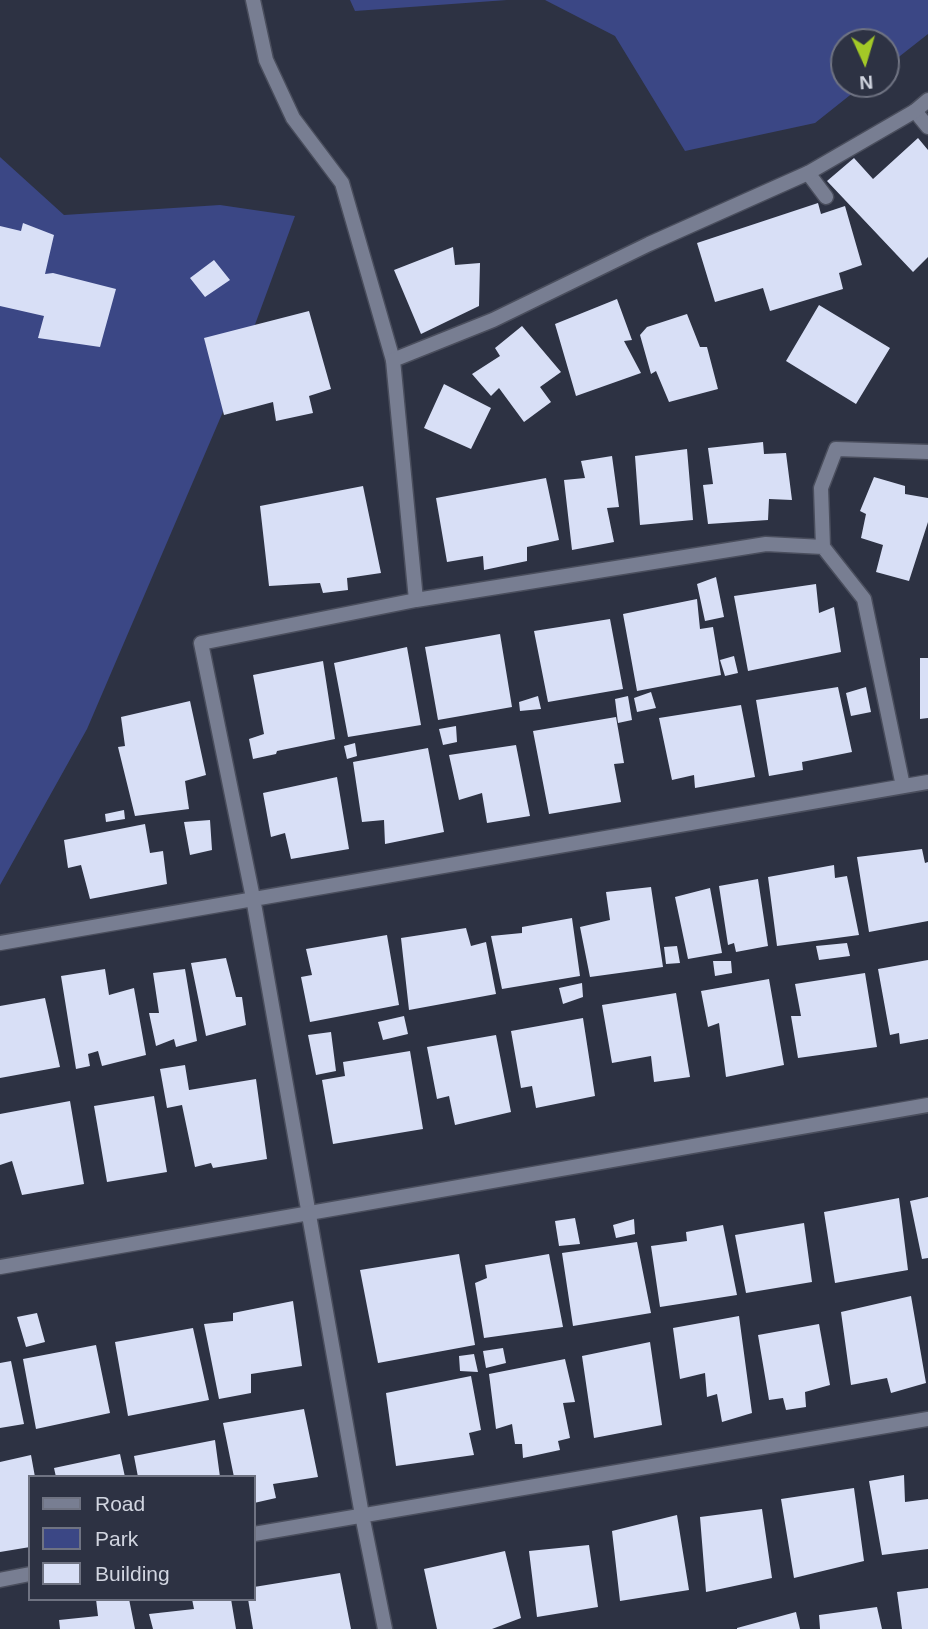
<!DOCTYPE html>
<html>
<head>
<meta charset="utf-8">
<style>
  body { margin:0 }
  #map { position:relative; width:928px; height:1629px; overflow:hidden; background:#2d3243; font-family:Arial,sans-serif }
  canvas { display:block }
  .legend { position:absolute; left:28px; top:1475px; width:228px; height:126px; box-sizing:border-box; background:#2d3243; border:2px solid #6f7382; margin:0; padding:9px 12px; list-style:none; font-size:21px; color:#d1d5e0 }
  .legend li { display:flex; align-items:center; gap:14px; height:35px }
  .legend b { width:35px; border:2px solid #6f7382 }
  .north { position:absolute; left:830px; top:28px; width:70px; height:70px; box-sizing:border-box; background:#2d3243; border:2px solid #6f7382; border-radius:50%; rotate:176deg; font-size:19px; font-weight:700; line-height:28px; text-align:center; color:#d1d5e0 }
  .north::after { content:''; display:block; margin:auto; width:24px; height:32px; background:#a3c927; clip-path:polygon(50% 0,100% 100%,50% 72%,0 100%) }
</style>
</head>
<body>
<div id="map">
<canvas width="928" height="1629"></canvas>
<ul class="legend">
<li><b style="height:9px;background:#787e92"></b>Road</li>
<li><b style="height:19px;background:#3b4785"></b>Park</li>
<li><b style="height:19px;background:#d8dff6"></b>Building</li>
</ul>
<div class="north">N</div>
</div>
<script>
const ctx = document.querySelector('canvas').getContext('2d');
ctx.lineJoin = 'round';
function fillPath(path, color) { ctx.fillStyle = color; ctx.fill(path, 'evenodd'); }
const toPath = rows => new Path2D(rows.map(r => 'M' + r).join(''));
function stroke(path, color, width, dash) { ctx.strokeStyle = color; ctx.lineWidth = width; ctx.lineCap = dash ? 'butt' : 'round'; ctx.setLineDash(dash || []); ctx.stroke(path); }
const green = toPath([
  [350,0,507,0,355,11],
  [545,0,928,0,928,34,886,67,886,42,844,42,844,84,864,84,815,123,685,151,615,36],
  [0,157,64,215,220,205,295,216,222,414,87,729,0,885]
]);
const building = toPath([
  [918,138,928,150,928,257,913,272,827,181,854,158,873,179],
  [818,203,821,214,845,206,862,265,839,273,843,289,770,311,763,288,715,302,697,243],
  [23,223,54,235,45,274,53,273,116,289,100,347,38,338,44,316,0,306,0,226,21,231],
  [453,247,455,265,480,263,479,306,421,334,394,270],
  [214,260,230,280,205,297,190,278],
  [617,299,632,340,624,341,641,373,576,396,555,324],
  [819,305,890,348,856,404,786,361],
  [309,311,331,389,309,396,313,413,276,421,273,402,224,415,204,338],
  [687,314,700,347,707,347,718,389,669,402,656,371,651,374,640,335,647,327],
  [522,326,561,372,540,387,551,402,524,422,499,388,491,396,472,374,500,356,495,348],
  [444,384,491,408,471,449,424,428],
  [763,442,764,454,786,453,792,500,769,499,768,520,708,524,703,485,713,484,708,448],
  [687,449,693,520,640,525,635,456],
  [612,456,619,507,607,508,614,542,572,550,564,480,585,478,581,461],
  [874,477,905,486,905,494,928,498,928,522,909,581,876,572,883,545,861,538,866,514,860,511],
  [546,478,559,540,527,547,527,561,484,570,483,556,447,562,436,498],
  [363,486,381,573,347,578,348,590,323,593,320,583,269,586,260,506],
  [716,577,724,617,705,621,697,584],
  [816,584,819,613,834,607,841,652,748,671,734,596],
  [697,599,700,629,713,627,721,675,637,691,623,614],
  [610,619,623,689,548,702,534,631],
  [500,634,512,707,438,720,425,647],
  [407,647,421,725,348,737,334,663],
  [734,656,738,673,725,676,720,660],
  [920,658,928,658,928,718,920,719],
  [323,661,335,739,277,751,276,754,253,759,249,739,264,734,253,675],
  [838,687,852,752,802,762,803,770,769,776,756,700],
  [866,687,871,712,851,716,846,693],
  [651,692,656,708,637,712,634,698],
  [538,696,541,709,520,711,519,702],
  [628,696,632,720,618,723,615,699],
  [190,701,206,775,185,781,189,809,135,816,118,747,125,746,121,717],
  [741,705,755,777,695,788,694,775,672,780,659,718],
  [616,717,624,763,614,764,621,802,549,814,533,731],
  [456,726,457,742,443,745,439,729],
  [355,743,357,756,347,759,344,746],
  [516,745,530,816,487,823,482,793,459,800,449,755],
  [428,748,444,832,385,844,384,820,362,822,353,762],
  [337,777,349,849,291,859,285,833,271,837,263,793],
  [124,810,125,819,106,822,105,814],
  [210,820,212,850,190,855,184,822],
  [145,824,150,853,163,851,167,884,90,899,81,865,68,868,64,840],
  [922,849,925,863,928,862,928,921,869,932,857,857],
  [834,865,835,878,847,876,859,935,777,946,768,877],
  [758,879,768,946,736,952,734,943,728,945,719,886],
  [651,887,663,967,590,977,580,927,610,920,606,892],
  [710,888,722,953,688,959,675,897],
  [572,918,580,976,502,989,491,936,522,933,522,927],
  [466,928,471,946,486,942,496,994,409,1010,401,938],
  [387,935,399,1005,310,1022,301,977,312,975,306,949],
  [847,943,850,956,819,960,816,946],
  [677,946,680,963,666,964,664,947],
  [226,958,236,997,242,997,246,1025,206,1036,191,963],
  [928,960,928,1039,900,1044,899,1033,890,1035,878,969],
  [713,961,731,961,732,973,715,976],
  [105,969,109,995,134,988,146,1055,102,1066,98,1051,88,1054,90,1066,76,1069,61,976],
  [185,969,197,1041,176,1047,174,1039,156,1046,149,1013,159,1013,153,973],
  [865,973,877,1047,798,1058,791,1016,801,1016,795,984],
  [769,979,784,1065,726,1077,719,1023,708,1027,701,991],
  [582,983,583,997,563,1004,559,988],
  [676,993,690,1077,654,1082,651,1056,612,1063,602,1005],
  [45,998,60,1067,0,1078,0,1006],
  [404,1016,408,1034,383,1040,378,1022],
  [583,1018,595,1096,536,1108,532,1086,521,1088,511,1031],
  [331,1032,336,1071,316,1075,308,1035],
  [496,1035,511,1112,455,1125,449,1096,437,1099,427,1047],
  [410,1051,423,1129,333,1144,322,1080,345,1076,343,1062],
  [185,1065,189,1090,256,1079,267,1159,213,1168,211,1163,195,1167,182,1105,167,1108,160,1069],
  [154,1096,167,1172,107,1182,94,1106],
  [70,1101,84,1184,22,1195,12,1161,0,1165,0,1114],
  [928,1197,928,1258,922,1259,910,1201],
  [899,1198,908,1270,835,1283,824,1212],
  [575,1218,580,1244,559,1246,555,1221],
  [634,1219,635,1234,616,1238,613,1225],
  [804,1223,812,1282,746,1293,735,1235],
  [723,1225,737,1295,660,1307,651,1246,687,1241,686,1232],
  [637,1242,651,1313,573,1326,562,1253],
  [459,1254,475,1345,378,1363,360,1270],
  [549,1254,563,1327,484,1338,475,1283,487,1278,485,1265],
  [911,1296,926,1383,891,1393,887,1378,851,1385,841,1312],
  [293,1301,302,1366,251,1374,251,1393,219,1399,204,1324,233,1321,233,1313],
  [37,1313,45,1342,26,1347,17,1317],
  [739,1316,752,1413,722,1422,717,1394,707,1397,705,1373,680,1379,673,1328],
  [819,1324,830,1385,805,1392,806,1407,786,1410,783,1398,769,1400,758,1335],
  [193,1328,209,1400,128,1416,115,1342],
  [650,1342,662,1425,594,1438,582,1356],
  [96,1345,110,1413,36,1429,23,1359],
  [503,1348,506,1363,486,1368,483,1351],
  [474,1354,478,1372,460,1371,459,1356],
  [565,1359,575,1402,563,1403,570,1438,558,1441,560,1450,523,1458,522,1444,515,1444,512,1424,496,1429,489,1374],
  [11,1361,24,1424,0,1428,0,1363],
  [471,1376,481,1430,469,1433,474,1455,396,1466,386,1393],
  [304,1409,318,1477,273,1484,276,1498,254,1503,254,1477,234,1477,223,1423],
  [215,1440,220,1477,138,1477,134,1456],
  [120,1454,125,1477,56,1477,54,1468],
  [31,1455,35,1477,30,1477,30,1547,0,1552,0,1462],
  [904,1475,905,1502,928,1499,928,1549,882,1555,869,1481],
  [854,1488,864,1561,794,1578,781,1499],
  [762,1509,772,1578,706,1592,700,1517],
  [677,1515,689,1590,620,1601,612,1531],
  [589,1545,598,1607,537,1617,529,1551],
  [505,1551,521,1618,492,1629,437,1629,424,1569],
  [340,1573,351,1629,253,1629,248,1599,254,1599,254,1587],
  [928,1588,928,1629,902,1629,897,1592],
  [96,1599,129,1599,135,1629,60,1629,59,1620,98,1616],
  [192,1599,231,1599,236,1629,153,1629,149,1614,194,1609],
  [877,1607,882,1629,820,1629,819,1615],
  [796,1612,800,1629,737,1629,737,1628]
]);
const service = toPath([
  [253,0,266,60,293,118,342,183,393,360],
  [915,111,928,127],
  [808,173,826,197]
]);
const minor = toPath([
  [823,547,821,488,836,449,928,452],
  [416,600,393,360,493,320,649,244,808,173,915,111,928,100],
  [0,943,928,782],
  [254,1534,928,1419],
  [0,1580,30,1574],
  [385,1629,362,1515,253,898,201,643,416,600,766,544,823,547,864,599,903,786]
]);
const tertiary = toPath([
  [0,1267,928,1105]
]);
fillPath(green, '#3b4785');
fillPath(building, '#d8dff6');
stroke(service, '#4a4e5d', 17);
stroke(minor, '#4a4e5d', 17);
stroke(tertiary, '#4a4e5d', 17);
stroke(service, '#787e92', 14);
stroke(minor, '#787e92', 14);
stroke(tertiary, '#787e92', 14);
</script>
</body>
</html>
